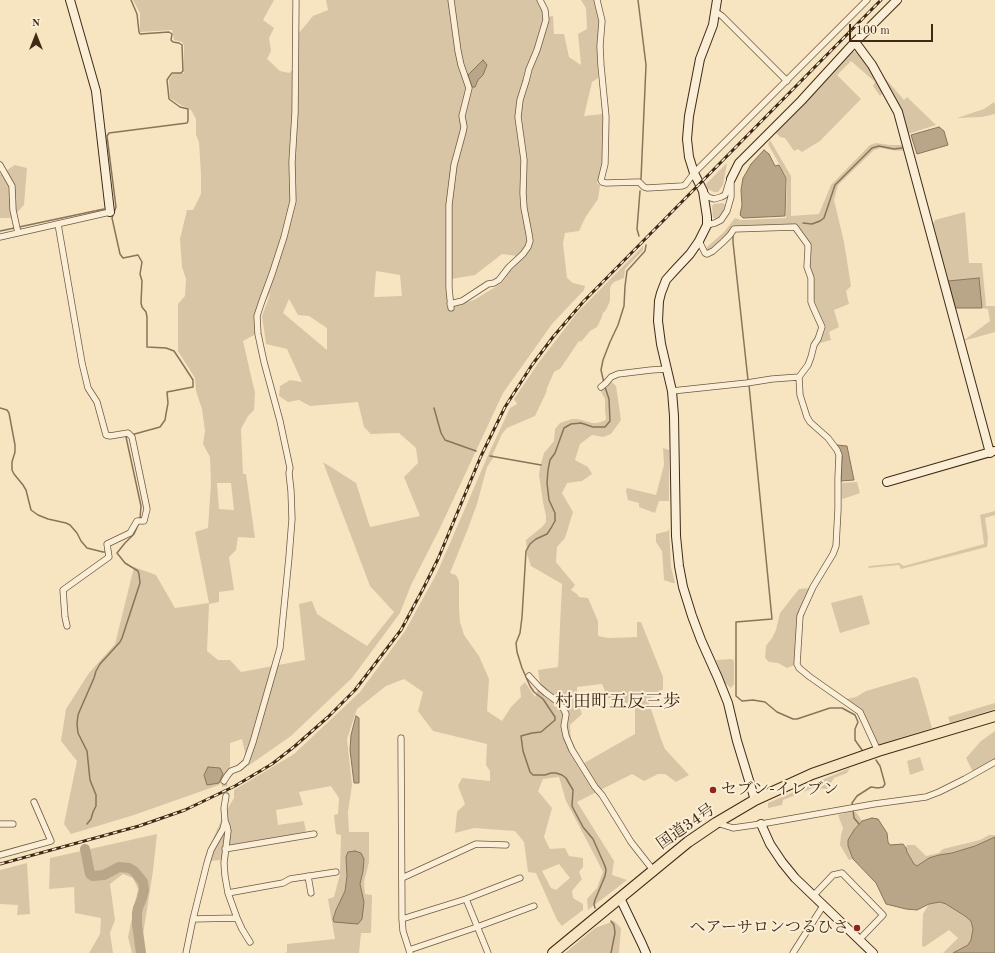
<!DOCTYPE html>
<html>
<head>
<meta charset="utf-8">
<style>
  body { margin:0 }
  #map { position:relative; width:995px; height:953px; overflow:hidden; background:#f7e5c2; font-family:"Old Standard TT",serif }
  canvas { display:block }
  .north { position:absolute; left:16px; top:16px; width:40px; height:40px; -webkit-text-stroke:3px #faeed7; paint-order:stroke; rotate:0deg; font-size:11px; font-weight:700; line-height:16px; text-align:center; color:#402a16 }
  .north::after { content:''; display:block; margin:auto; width:14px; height:18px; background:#402a16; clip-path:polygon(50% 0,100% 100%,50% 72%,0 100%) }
  .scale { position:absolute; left:849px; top:24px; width:84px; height:18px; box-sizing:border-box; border:2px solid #402a16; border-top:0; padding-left:5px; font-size:12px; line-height:14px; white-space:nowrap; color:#402a16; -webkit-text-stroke:3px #faeed7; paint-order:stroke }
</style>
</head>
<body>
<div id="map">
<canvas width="995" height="953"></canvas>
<div class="north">N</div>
<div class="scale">100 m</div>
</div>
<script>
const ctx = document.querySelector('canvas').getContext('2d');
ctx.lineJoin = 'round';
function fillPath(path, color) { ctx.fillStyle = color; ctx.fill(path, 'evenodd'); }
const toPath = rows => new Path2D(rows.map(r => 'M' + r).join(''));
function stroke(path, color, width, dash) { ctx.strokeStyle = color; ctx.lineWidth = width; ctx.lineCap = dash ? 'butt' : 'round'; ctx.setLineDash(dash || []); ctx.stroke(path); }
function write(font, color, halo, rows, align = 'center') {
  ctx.font = font + ' "Old Standard TT","Noto Serif JP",serif'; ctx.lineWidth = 4; ctx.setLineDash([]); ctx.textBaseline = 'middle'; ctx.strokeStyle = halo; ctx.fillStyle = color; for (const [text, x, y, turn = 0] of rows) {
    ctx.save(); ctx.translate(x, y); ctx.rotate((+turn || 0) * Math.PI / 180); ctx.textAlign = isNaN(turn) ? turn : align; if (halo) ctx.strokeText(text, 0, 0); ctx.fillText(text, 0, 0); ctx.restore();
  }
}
const green = toPath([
  [133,0,274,0,263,20,274,28,269,38,271,51,267,59,280,71,289,73,296,67,298,34,313,16,328,10,326,0,537,0,547,17,553,16,554,34,564,34,569,57,581,65,578,34,587,29,586,8,581,0,594,0,600,18,597,43,598,78,592,82,584,116,603,114,603,163,597,183,600,186,598,199,585,218,579,231,565,233,563,244,567,278,573,283,585,286,584,290,552,324,503,393,440,528,411,585,400,613,352,678,291,736,248,766,242,739,230,743,230,767,219,785,134,815,71,834,64,824,77,761,61,741,66,709,89,673,115,644,134,567,156,575,175,608,209,603,195,532,208,528,211,483,210,457,203,444,205,431,202,409,196,391,195,378,178,351,178,304,185,296,186,279,182,267,180,239,187,210,193,210,201,194,201,174,199,142,196,135,196,119,191,110,181,105,170,98,169,80,173,74,184,73,184,46,182,42,174,40,172,30,140,32,140,13],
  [483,60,483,75,478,80,469,76],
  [502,254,517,256,516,263,502,283,474,300,453,306,451,279,475,275],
  [376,271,400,275,402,296,374,297],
  [271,292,262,316,266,344,287,349,302,382,290,380,280,386,279,396,288,402,299,400,310,406,358,402,364,427,371,434,399,433,416,448,418,463,404,477,420,516,370,527,356,483,323,462,370,586,394,612,367,646,317,614,312,601,299,604,305,660,241,672,230,660,218,660,207,651,209,604,219,602,219,592,234,590,229,557,236,550,238,537,255,538,246,474,243,474,241,429,248,416,254,410,255,393,243,341,256,334,255,318],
  [289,299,298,315,309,316,327,328,327,350,283,313],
  [217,483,231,483,234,510,219,509],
  [857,51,862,54,883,93,880,96,873,86,875,82,851,61,837,75,861,99,820,141,802,152,798,149,794,151,785,138,780,137,776,133,852,52],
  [885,78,904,100,907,97,936,125,908,134,902,112],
  [994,102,995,106,995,114,982,117,957,118,984,109],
  [770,140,791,176,791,216,819,214,831,185,870,145,876,143,890,145,903,145,905,151,891,150,881,148,874,150,838,185,834,200,844,242,851,286,846,291,849,304,834,310,839,327,829,332,831,340,820,343,826,327,814,300,814,277,810,267,810,245,797,225,733,226,727,235,709,251,707,249,707,247,724,232,735,218,741,220,786,218,787,178,768,144],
  [727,163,723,185,718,192,714,192,708,189,706,184],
  [15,165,27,168,24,205,12,218,0,218,0,174,1,174],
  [723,203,725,205,723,212,717,219,713,218,712,206,714,204],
  [965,212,969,263,982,263,986,306,995,306,995,332,963,341,990,321,988,309,982,308,979,278,948,281,933,224,935,220],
  [643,246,643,250,625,269,624,278,614,282,611,285,610,289,610,301,606,310,603,313,601,319,597,327,590,331,581,342,579,341,560,369,557,370,554,372,547,388,546,393,535,416,507,428,502,434,493,454,493,458,487,467,477,504,467,531,450,573,456,575,459,581,459,608,460,622,464,635,479,656,489,679,487,711,502,721,511,707,521,697,520,687,525,682,535,697,540,684,538,670,558,667,562,584,531,566,527,554,526,540,542,527,546,522,546,516,543,502,539,475,540,467,544,453,554,441,555,429,560,423,572,419,578,419,592,423,597,423,604,421,606,419,605,410,605,399,600,390,612,382,616,386,621,420,611,434,603,437,592,435,580,444,575,460,588,467,592,474,582,481,567,483,562,493,573,512,565,538,557,547,556,562,575,585,571,590,577,594,579,597,588,598,598,621,598,636,608,638,637,637,637,622,641,622,663,677,663,689,648,700,661,739,665,749,689,775,676,782,665,774,658,774,644,781,632,774,577,802,614,861,612,875,627,880,588,910,587,899,597,888,603,872,597,860,566,801,559,777,543,779,538,791,552,808,544,837,550,849,565,848,569,856,583,858,583,867,579,872,582,879,572,891,573,898,583,904,583,910,562,926,557,920,536,873,528,872,524,842,515,831,474,828,455,833,457,812,465,804,458,786,462,778,490,781,490,771,486,765,487,744,433,731,418,711,423,692,404,679,386,686,357,709,347,739,352,785,348,812,349,832,369,832,369,862,364,882,365,894,372,895,371,933,361,933,359,953,285,953,287,952,287,944,335,939,328,899,334,897,340,874,341,835,336,834,334,815,338,814,339,798,331,786,299,792,303,805,276,810,278,825,304,821,306,832,224,846,221,860,210,861,213,839,223,816,234,798,234,790,294,754,360,692,405,631,437,573,489,453,510,408,517,404,514,399,539,362,577,313],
  [602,684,608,698,635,705,635,734,584,763,571,740,570,725,582,714,577,701,577,687],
  [559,864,570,878,556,890,551,888,542,871],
  [363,871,360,884,364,902,336,910,345,891,347,876],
  [663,448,669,450,669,501,659,501,655,513,639,507,639,503,628,500,626,491,627,488,656,495,664,465],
  [857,482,860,493,843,499,842,498,842,483],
  [995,511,995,515,985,518,988,538,987,547,901,569,899,565,868,568,869,566,899,563,904,566,984,544,980,515],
  [669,528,671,567,675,583,672,583,664,580,662,551,656,542,656,534,668,531],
  [810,588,797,617,795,665,787,668,778,663,769,662,765,658,766,646,772,638,776,630,780,613,799,589],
  [862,595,870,624,840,633,831,603],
  [732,659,734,661,734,684,731,688,725,683,716,660],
  [914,677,918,679,932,728,878,745,862,710,846,699,856,697,866,691],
  [995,703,995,709,950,723,948,717],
  [995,731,995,759,973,772,966,758,981,741],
  [920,757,924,770,910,775,907,761],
  [850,768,847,773,834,778,827,789,813,788,783,800,782,805,768,808,768,803],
  [849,812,856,812,862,821,854,830,848,846,853,859,849,860,840,845,841,835,843,828,838,815],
  [157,834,153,871,141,947,146,953,132,953,128,937,138,889,133,878,123,874,110,884,115,920,110,933,113,953,89,953,100,934,101,918,75,913,74,887,49,889,50,858],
  [989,835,995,835,995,837,975,846,952,853,939,855,929,858,917,866,914,864,907,852,906,848,907,845,915,845,926,856,939,853,943,849,980,840],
  [27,863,30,914,17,915,18,905,0,904,0,870],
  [940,902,946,904,965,916,971,921,973,929,971,940,968,945,953,953,943,953,958,938,949,930,924,947,922,946,923,914,929,904],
  [614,921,621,928,619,953,565,953,595,928]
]);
const water = toPath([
  [483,60,487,65,483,75,478,80,475,87,472,87,468,75,483,60],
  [939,127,944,131,948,145,917,154,911,135,939,127],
  [764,150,769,154,775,166,779,165,786,178,785,216,743,218,740,215,742,205,741,190,743,178,746,173,751,164,764,150],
  [979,278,982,308,955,308,948,281,979,278],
  [837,445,847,446,854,480,841,481,842,457,837,445],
  [356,716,359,718,359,783,354,783,350,750,351,735,356,716],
  [208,767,220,768,223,774,219,783,207,785,204,775,208,767],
  [872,818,878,819,887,833,888,842,890,845,903,844,906,848,907,852,914,864,917,866,929,858,939,855,952,853,975,846,995,837,995,953,953,953,968,945,971,940,973,929,971,921,965,916,946,904,940,902,929,904,917,910,906,909,886,904,876,883,853,859,848,846,848,840,854,830,862,821,872,818],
  [355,851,361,853,364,859,363,871,360,884,364,902,362,919,358,924,334,922,333,919,336,910,345,891,347,876,346,857,348,852,355,851]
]);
const stream = toPath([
  [131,0,137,14,139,32,140,34,169,32,172,34,171,40,173,42,179,43,182,45,183,71,181,73,172,73,169,77,167,80,169,99,180,107,188,109,188,121,187,123,109,133,107,136,116,207,112,218,120,254,123,258,138,255,142,262,140,274,142,281,141,303,142,307,146,312,147,317,147,347,166,348,174,351,180,360,193,380,193,387,167,392,168,403,166,414,165,420,160,427,131,435],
  [638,0,646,65,641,179],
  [803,223,812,224,820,221,824,218,835,185,872,148,879,146,894,149,902,148],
  [0,231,104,209],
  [739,231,749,231],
  [733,235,733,242,748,380],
  [639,236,637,229,640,191],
  [604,383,601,370,603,360,610,342,618,325,624,306,625,286,627,271,645,251,646,245],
  [749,385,772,619,736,622,736,696,742,701,753,700,765,702,777,712,793,719,797,719,830,708,842,708,855,715,858,722,855,729,855,740,862,750],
  [0,408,7,410,9,413,15,445,15,452,12,462,12,470,14,474,23,485,26,490,31,510,38,515,48,519,66,523,70,525,77,533,81,541,87,548,103,552,107,552],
  [434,408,441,433,445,440,476,451],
  [128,436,126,437,141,506,140,519],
  [490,456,541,465],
  [117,553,125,543,134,534,139,523],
  [853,806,852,803,857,796,871,787,878,788,883,787,885,784,880,766,876,760],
  [853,810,854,818,859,824],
  [87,824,91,819,93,812,96,806,96,795,90,780,87,751,78,733,77,724,78,715,80,710,94,678,96,671,100,664,120,642,122,638,140,583,139,574,138,571,125,563,117,553],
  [595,908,594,904,595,900,605,876,606,870,605,866,593,839,583,827,574,810,572,806,573,790,566,778,562,775,556,773,551,773,545,775,533,775,530,772,523,751,521,736,532,733,541,732,555,720,555,717,543,699,534,692,530,686,522,668,517,652,516,643,520,633,522,617,526,551,530,544,536,539,547,534,551,528,555,521,555,513,549,500,547,483,548,470,550,460,555,453,564,428,571,424,581,423,593,427,605,427,610,421,609,399,605,387],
  [611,921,614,925,615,933,611,953]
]);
const river = toPath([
  [85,849,90,874,93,876,104,875,119,867,129,868,134,871,143,882,144,890,142,898,138,908,137,913,137,924,141,953]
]);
const streetTunnel = toPath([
  [224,781,226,796]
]);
const street = toPath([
  [597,0,602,21,600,46,601,66,606,117,605,164,601,180,602,182,606,183,639,182,644,187,647,188,682,186,685,185,694,173,867,0],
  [716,12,722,16,787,81],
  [0,165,12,186,13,210,18,233],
  [703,191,708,197,714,199,721,197,725,195,729,182],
  [58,224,82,363,88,388,97,402,106,435,110,436,128,433,132,437,147,509,144,521,137,521,130,533,107,544,109,557,63,590,65,617,67,626],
  [707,225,715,223,721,220,727,211,731,197,731,179],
  [0,237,110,212],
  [699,241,705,253,707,254,713,251,723,242,730,235,734,229,795,227,808,245,808,249,807,267,811,278,811,302,813,307,822,327,818,339,814,345,811,357,808,365,799,377,800,395,807,417,810,422,828,438,837,450,839,455,838,478,838,509,836,546,833,554,813,587,803,609,800,616,797,664,799,668,810,677,860,712,878,751],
  [450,304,462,301,488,284,494,283,499,280,509,267,523,254,528,247,530,241,529,234,524,208,523,193,524,160,518,117,520,100,526,81,529,69,537,50,546,20,545,10,540,0],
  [451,308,449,288,449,205,454,165,463,132,464,127,462,116,469,88,461,65,458,51,451,0],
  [601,387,606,383,611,377,618,374,651,370,667,369],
  [672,391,747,383,772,379,799,377],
  [529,676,539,687,546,693,558,702,563,708,566,714,564,726,566,736,572,750,595,787,602,795,620,824,631,842,653,870],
  [401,738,402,919,403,931,410,953],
  [224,781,227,776,231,771,239,768,246,762,253,742,280,648,289,557,292,519,291,491,289,473,290,468,280,421,264,362,258,334,257,316,262,301,272,274,284,237,293,201,292,162,295,113,296,0],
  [225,821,227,826,228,831,224,863,225,876,228,893,237,918,242,929,250,942],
  [717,823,733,828,761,824,874,804,926,797,939,792,965,779,995,762],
  [0,824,13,824],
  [225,849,314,834],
  [0,855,51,841,34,802],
  [308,876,311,893],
  [402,878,476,844,506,845],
  [228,893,283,883,290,879,336,872],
  [813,896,833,875,842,873,883,915,859,940],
  [466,899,488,953],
  [193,919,237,918],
  [402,919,466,899,520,878],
  [409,950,477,927,534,906],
  [186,953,193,919,207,863,211,850,223,829,225,821,224,808,226,796],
  [793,953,823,906]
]);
const secondary = toPath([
  [70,0,96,91,110,212],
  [717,0,713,25,700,59,689,116,687,139,689,157,694,173,703,191,707,217,707,225,699,241,690,254,675,270,666,280,661,293,659,301,658,321,661,344,672,391,674,416,676,536,679,566,683,587,692,616,701,640,718,678,728,703,737,741,755,800],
  [855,42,872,65,898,112,990,453],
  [731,179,739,163,801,101,855,42,897,0],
  [887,482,994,451],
  [761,824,770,844,782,862,795,878,873,953],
  [620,898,642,944,646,953]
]);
const highway = toPath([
  [553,953,688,842,716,823,755,800,812,774,878,751,995,716]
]);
const rail = toPath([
  [0,864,139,826,185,810,235,786,272,764,295,746,328,717,355,690,401,630,423,589,438,559,481,456,505,407,532,365,553,337,583,302,881,0]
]);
const markers = [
  [713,790,4,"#8f2418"],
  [857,928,4,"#8f2418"]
];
const poiNames = [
  ["セブン-イレブン",721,790],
  ["ヘアーサロンつるひさ",849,928,"right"]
];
const streetNames = [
  ["国道34号",686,827,-35]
];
const quarterNames = [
  ["村田町五反三歩",618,702]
];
fillPath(green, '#d8c5a5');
fillPath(water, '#b9a588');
stroke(water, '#89745a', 1);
stroke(stream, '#89745a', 1.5);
stroke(river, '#b9a588', 10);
stroke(streetTunnel, '#d2c0a0', 5.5, [5.5, 3]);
stroke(street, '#6e5941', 7);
stroke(secondary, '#402a16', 10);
stroke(highway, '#402a16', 12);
stroke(street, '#faeed7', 5.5);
stroke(secondary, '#faeed7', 8);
stroke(highway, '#f7e5c2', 10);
stroke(rail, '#402a16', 3);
stroke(rail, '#faeed7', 1.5, [4.5]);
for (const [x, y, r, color] of markers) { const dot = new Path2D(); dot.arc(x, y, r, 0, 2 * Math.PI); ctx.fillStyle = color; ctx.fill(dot); stroke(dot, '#faeed7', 1.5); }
write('16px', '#402a16', '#faeed7', poiNames, 'left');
write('16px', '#402a16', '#faeed7', streetNames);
write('18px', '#402a16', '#faeed7', quarterNames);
</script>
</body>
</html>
